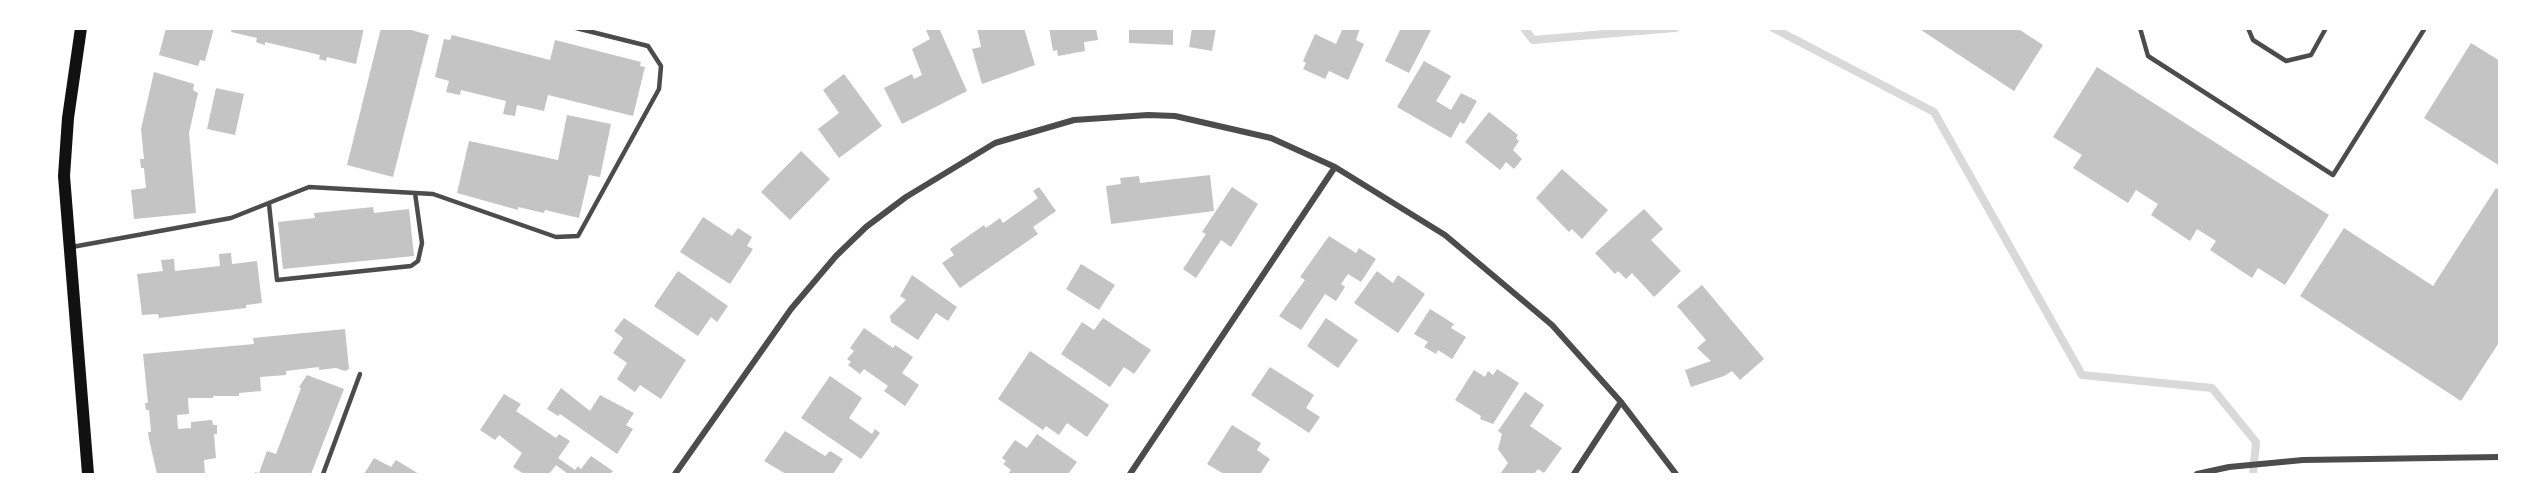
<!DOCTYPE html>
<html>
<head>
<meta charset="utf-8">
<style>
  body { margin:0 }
  #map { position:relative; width:2528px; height:503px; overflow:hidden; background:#fff; font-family:Poppins,sans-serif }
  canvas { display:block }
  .frame { position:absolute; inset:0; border:30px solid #fff; pointer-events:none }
</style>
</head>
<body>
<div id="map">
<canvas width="2528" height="503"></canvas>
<div class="frame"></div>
</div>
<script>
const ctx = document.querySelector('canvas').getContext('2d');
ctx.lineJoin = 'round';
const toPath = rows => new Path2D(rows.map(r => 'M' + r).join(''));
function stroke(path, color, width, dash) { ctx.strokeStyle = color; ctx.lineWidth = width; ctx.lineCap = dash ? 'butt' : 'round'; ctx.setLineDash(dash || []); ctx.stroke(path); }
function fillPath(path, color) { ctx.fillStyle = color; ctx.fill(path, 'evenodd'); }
const stream = toPath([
  [1524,28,1533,40,1675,28],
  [1773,28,1934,112,2082,375,2212,388,2256,442,2253,474]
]);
const building = toPath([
  [166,28,214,28,205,61,200,60,198,66,159,55],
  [232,28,364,28,356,64,327,57,326,61,319,59,320,55,265,42,265,45,256,42,257,38,231,32],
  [381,28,404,28,429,35,393,177,347,165],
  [925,28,939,28,967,91,902,124,884,88,912,74,914,79,922,75,912,49,930,39],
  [977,28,1024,28,1035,65,982,84,972,49,981,47],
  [1049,28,1096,28,1098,40,1084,42,1085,51,1058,56,1057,50,1053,51],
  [1129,28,1173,28,1173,45,1129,43],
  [1192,28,1216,28,1212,51,1189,47],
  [1343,28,1360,28,1356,40,1364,44,1348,80,1329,71,1325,79,1303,69,1306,63,1303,61,1315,34,1336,44],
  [1401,28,1431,30,1409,73,1385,61],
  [1918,28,2017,28,2043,45,2014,91],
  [452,35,550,60,555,40,641,62,640,66,645,67,633,116,548,95,544,111,517,105,515,116,503,114,506,101,461,90,460,95,446,92,449,81,435,77,444,39,450,40],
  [2471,43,2500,61,2500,166,2424,118],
  [1424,61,1451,76,1436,101,1451,110,1461,93,1477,101,1464,124,1460,122,1451,138,1397,107],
  [2097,67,2329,215,2285,285,2258,268,2252,278,2210,250,2216,241,2197,229,2190,241,2151,215,2158,204,2136,190,2128,203,2073,168,2082,155,2053,137],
  [154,72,194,84,193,90,198,93,189,133,196,213,134,219,131,190,146,188,144,168,141,168,140,159,144,159,141,129],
  [844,74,882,126,839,158,818,129,839,113,823,90],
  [216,88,244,94,235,135,207,129],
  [1489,112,1518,135,1516,138,1519,141,1513,150,1522,159,1514,169,1506,162,1500,170,1465,142],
  [567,115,611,124,600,177,589,175,579,218,545,210,544,213,518,207,518,210,457,193,469,141,558,160],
  [801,151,830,179,790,220,761,192],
  [1562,169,1608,210,1582,239,1572,229,1569,232,1536,198],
  [1210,175,1214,211,1111,224,1106,186,1121,184,1120,178,1139,176,1140,183],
  [1039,187,1056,211,1033,227,1038,234,960,288,942,263,954,255,950,249,984,225,986,228,1000,218,1003,223,1038,198,1033,191],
  [1232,187,1258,204,1231,247,1221,240,1196,278,1183,269,1206,234,1202,232],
  [2496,188,2500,191,2500,341,2461,401,2300,296,2344,228,2433,286],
  [373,207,374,213,409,209,414,256,283,269,278,222,315,218,314,213],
  [1644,209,1663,229,1651,240,1681,271,1654,297,1632,273,1626,279,1618,271,1615,274,1595,253],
  [703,217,732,236,738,228,752,237,747,246,753,249,730,284,680,252],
  [1329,236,1356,253,1359,248,1376,259,1361,282,1348,274,1341,284,1345,287,1336,301,1325,294,1301,330,1279,316,1305,280,1300,277],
  [231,253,232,264,257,261,262,303,246,305,246,308,159,318,158,314,142,315,137,274,163,271,161,260,174,259,175,271,220,266,219,254],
  [1081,264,1115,285,1099,310,1066,289],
  [678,271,728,306,717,322,711,317,698,336,654,306],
  [1377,271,1393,283,1398,275,1425,294,1398,333,1354,303],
  [912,275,957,307,948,321,936,313,918,340,891,322,890,316,906,300,900,296],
  [1702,285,1764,359,1740,380,1732,371,1724,376,1691,387,1685,370,1711,361,1697,348,1706,340,1677,306],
  [1430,309,1454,324,1451,328,1466,337,1452,359,1438,350,1436,354,1424,347,1428,342,1414,334],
  [624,318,686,360,661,399,640,385,635,392,617,379,627,363,613,353,623,338,614,331],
  [1103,318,1151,350,1134,374,1124,367,1110,387,1061,354,1082,322,1094,330],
  [1326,318,1358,340,1338,368,1307,346],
  [864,328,893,348,895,345,913,357,902,373,919,385,905,406,884,391,888,386,864,369,860,374,848,365,851,362,847,359,854,351,850,348],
  [345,329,349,369,345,371,336,368,319,370,319,367,286,371,286,375,260,377,261,391,239,393,239,396,213,396,213,398,188,398,189,414,177,415,178,429,191,428,191,422,212,420,213,425,217,425,217,434,214,434,216,458,204,460,205,474,157,474,149,439,148,432,151,432,149,410,146,410,145,403,148,403,143,354,254,344,253,338],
  [1030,351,1109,405,1087,437,1067,423,1059,435,1046,426,1043,430,998,399],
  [1270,367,1314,395,1306,408,1320,417,1309,433,1251,395],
  [1497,369,1519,383,1493,424,1480,419,1481,416,1455,400,1474,370,1485,377,1488,371,1493,375],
  [307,375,344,389,311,474,255,474,255,472,259,473,267,451,276,454,301,388,299,387],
  [830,376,862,398,849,418,872,434,875,429,880,433,861,459,801,418],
  [561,388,590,411,600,395,634,413,626,425,633,429,617,454,560,414,558,416,547,409],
  [1525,392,1544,405,1530,426,1562,448,1544,473,1538,469,1534,474,1500,474,1508,463,1498,449,1502,434,1498,431],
  [504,394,521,404,516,411,556,438,559,434,570,441,558,458,575,470,578,466,581,469,591,456,613,471,610,474,568,474,556,465,549,474,524,474,513,467,522,453,499,435,495,440,480,430],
  [1232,425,1261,443,1257,450,1270,459,1260,474,1224,474,1207,464],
  [785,431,825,456,830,451,843,459,833,474,786,474,764,461],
  [1037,434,1077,462,1068,474,1008,474,1011,470,1003,464,1006,461,1002,458,1015,440,1027,448],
  [374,458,391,467,396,460,419,474,364,474]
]);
const service = toPath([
  [2140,28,2148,56,2333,175,2425,28],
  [2248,28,2253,40,2286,61,2311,55,2326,28],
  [269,204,277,280,411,266,418,261,422,243,415,193],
  [72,247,231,218,309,187,433,194,556,237,578,236,659,89,661,66,648,46,576,28],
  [323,474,360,374]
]);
const minor = toPath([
  [675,474,791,309,836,256,866,227,906,197,995,143,1074,120,1148,115,1175,116,1271,138,1335,167,1445,235,1552,325,1621,402,1676,474],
  [1130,474,1335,167],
  [1574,474,1621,402],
  [2197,474,2229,467,2303,460,2500,457]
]);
const secondary = toPath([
  [81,28,68,118,64,176,88,474]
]);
stroke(stream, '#d9d9d9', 8);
fillPath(building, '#c4c4c4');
stroke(service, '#4c4c4c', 4.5);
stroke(minor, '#4c4c4c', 6);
stroke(secondary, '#111', 12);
</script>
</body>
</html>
